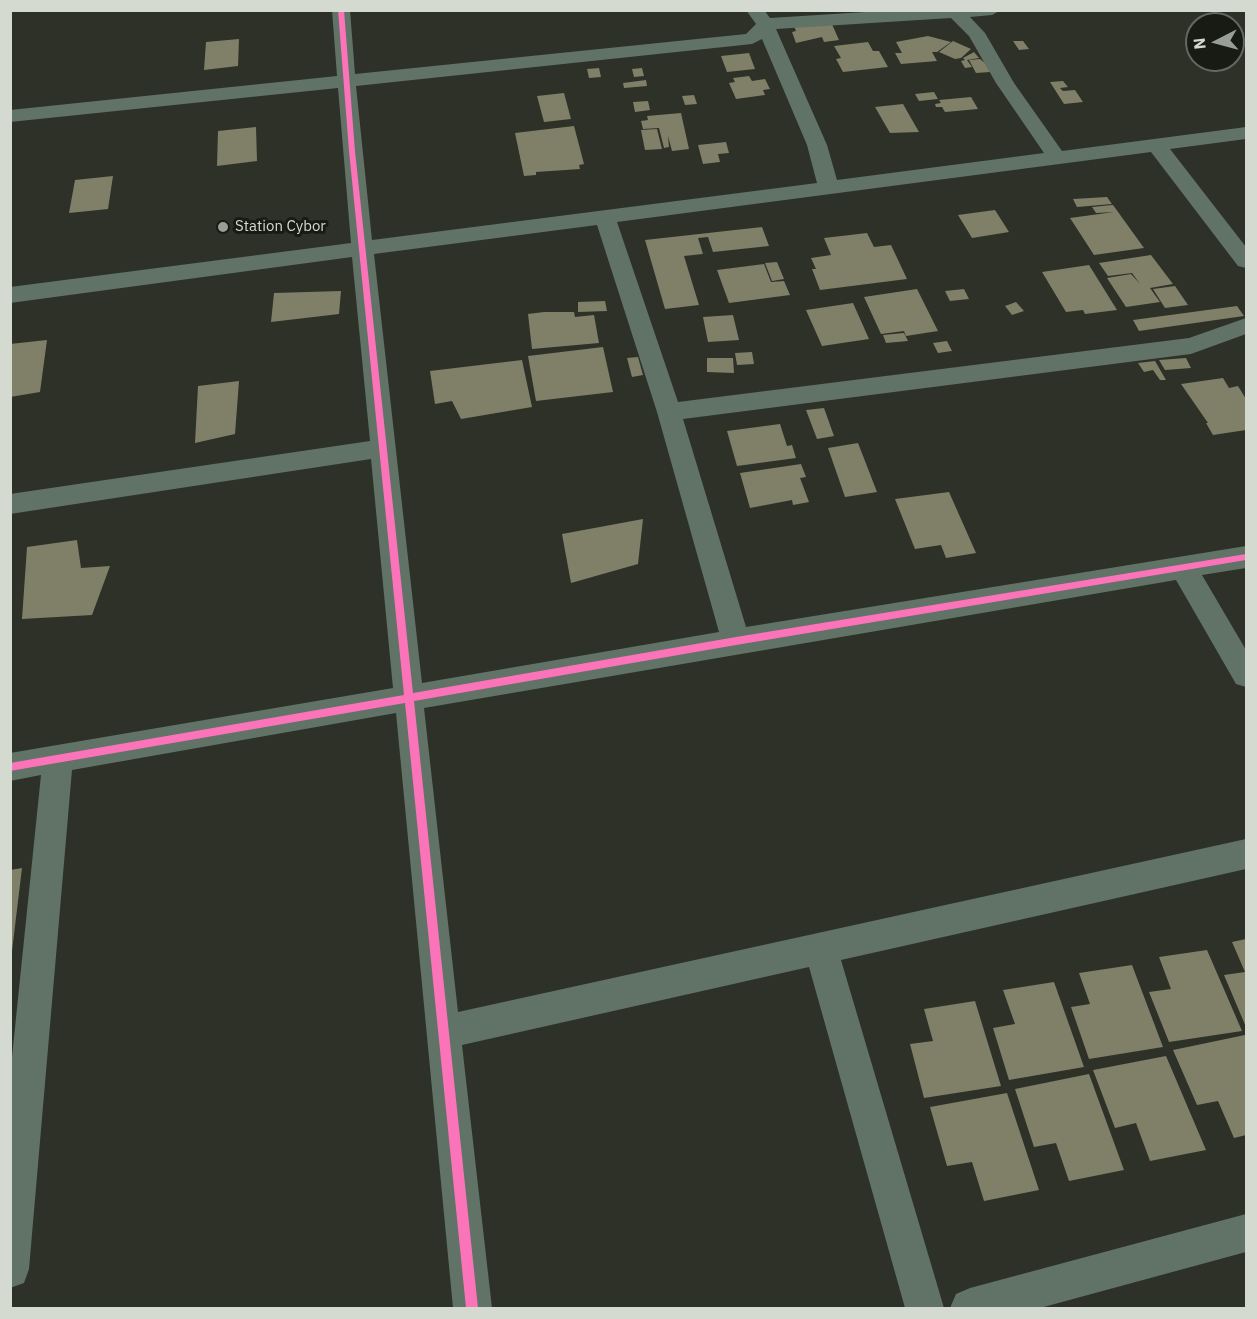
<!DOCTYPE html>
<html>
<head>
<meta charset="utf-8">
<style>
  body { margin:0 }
  #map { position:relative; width:1257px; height:1319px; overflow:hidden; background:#2d3128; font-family:"IBM Plex Sans",sans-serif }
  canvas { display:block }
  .frame { position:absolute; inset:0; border:12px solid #d4dacf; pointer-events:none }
  .north { position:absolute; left:1185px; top:12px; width:60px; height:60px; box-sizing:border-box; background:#181b14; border:2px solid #63675f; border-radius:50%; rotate:264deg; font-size:16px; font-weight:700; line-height:24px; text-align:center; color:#d4dacf }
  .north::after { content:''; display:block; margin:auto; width:21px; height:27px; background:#9a9f95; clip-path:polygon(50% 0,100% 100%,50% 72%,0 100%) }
</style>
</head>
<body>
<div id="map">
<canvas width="1257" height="1319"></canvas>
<div class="frame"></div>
<div class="north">N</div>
</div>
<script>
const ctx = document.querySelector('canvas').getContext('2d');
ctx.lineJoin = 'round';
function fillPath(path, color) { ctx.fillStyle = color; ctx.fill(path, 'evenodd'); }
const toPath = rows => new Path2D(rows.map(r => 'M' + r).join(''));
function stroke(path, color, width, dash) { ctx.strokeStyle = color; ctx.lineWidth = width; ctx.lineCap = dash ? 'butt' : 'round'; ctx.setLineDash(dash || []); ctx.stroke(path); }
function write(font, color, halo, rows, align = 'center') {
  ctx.font = font + ' "IBM Plex Sans",sans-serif'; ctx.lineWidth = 6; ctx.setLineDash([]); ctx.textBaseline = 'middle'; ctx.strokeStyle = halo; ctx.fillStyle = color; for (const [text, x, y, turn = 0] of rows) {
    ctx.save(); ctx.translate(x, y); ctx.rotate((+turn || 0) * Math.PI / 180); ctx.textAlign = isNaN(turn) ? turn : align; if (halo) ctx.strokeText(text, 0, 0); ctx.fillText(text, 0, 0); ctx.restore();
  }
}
const building = toPath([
  [831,22,839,40,824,42,822,37,796,43,792,32,796,31,793,24],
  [928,36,951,42,937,52,932,52,937,61,901,64,895,53,902,53,896,42],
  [239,39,238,66,204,70,206,42],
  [953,41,971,49,961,58,955,59,939,52],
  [1013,41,1023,41,1029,49,1019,50],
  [868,42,873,51,879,51,888,67,843,72,836,59,841,58,834,46],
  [974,52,979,58,967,60,972,67,965,68,961,61,965,60,963,58],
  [749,53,755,69,727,72,721,56],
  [980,59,985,63,990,72,976,73,969,60],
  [599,68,601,77,589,78,587,69],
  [642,68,644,76,634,77,632,69],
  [749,76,752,81,765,79,770,89,763,90,765,95,736,99,729,83,735,82,733,78],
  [646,80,647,86,624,88,623,83],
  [1063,81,1068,87,1060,88,1063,91,1075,90,1083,102,1064,104,1050,82],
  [934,92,938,99,919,101,915,94],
  [564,93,571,119,544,122,537,96],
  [694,95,697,104,685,105,682,96],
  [971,97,978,109,945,112,942,107,936,107,935,104,941,103,939,100],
  [648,101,650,110,635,112,633,102],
  [903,104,919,132,890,133,875,107],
  [681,113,689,149,672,151,668,136,669,147,664,148,659,128,643,129,641,121,648,120,647,116],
  [574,126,584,164,579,165,580,169,536,172,536,175,524,176,515,133],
  [256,127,257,161,217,166,218,131],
  [657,129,662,149,645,150,641,130],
  [726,142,729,153,718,154,720,162,703,164,698,145],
  [113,176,108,209,69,213,75,180],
  [1107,197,1112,204,1077,207,1073,199],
  [1112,205,1113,205,1144,248,1094,255,1070,218,1114,212,1096,213,1092,207],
  [995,210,1009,232,972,238,958,215],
  [762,227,769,246,713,252,708,237,698,238,703,254,684,256,699,305,665,309,645,240],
  [867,233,874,247,891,245,907,279,820,290,812,269,816,269,811,258,831,255,824,238],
  [1151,255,1173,284,1150,288,1160,302,1126,307,1107,278,1131,274,1140,284,1132,273,1108,276,1099,263],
  [777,262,784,279,772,281,765,263],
  [764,264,771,282,784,281,790,295,729,303,717,270],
  [1089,265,1117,310,1085,314,1083,310,1066,312,1042,272],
  [1175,286,1188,305,1165,308,1153,289],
  [917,289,938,331,906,336,904,331,881,334,864,297],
  [964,289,969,299,950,301,945,291],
  [341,291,339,314,271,322,274,293],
  [605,301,607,311,578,312,578,302],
  [1016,302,1024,311,1012,315,1005,306],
  [853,303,869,339,822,346,806,310],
  [1237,306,1244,316,1139,331,1133,320],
  [544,312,574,312,575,317,594,315,599,343,532,349,528,314],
  [733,315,739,340,708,342,703,317],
  [904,333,908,341,886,343,883,335],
  [47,340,40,392,10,397,10,344],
  [947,341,952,351,938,353,933,343],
  [603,347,613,392,536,401,528,356],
  [752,352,754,364,737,365,735,353],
  [638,357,643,375,632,377,627,358],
  [707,358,733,358,734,373,707,372],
  [1186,358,1191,368,1165,370,1159,360],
  [522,360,532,407,461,419,452,401,435,404,430,371],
  [1155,361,1166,380,1160,380,1153,370,1144,372,1138,363],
  [1223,378,1229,388,1238,386,1246,399,1246,430,1213,435,1206,423,1208,423,1181,384],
  [239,381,235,434,195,443,198,386],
  [824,408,834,436,817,439,806,410],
  [780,424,787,446,792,445,796,458,737,466,727,431],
  [858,443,877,492,845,497,828,448],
  [801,464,806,477,800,478,809,502,793,505,792,500,750,508,740,473],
  [949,492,976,553,946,558,941,545,915,549,895,499],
  [643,519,638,564,571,583,562,534],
  [77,540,81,568,110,566,92,615,22,619,27,547],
  [22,868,12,951,10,951,10,870],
  [1246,939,1246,1027,1224,975,1245,972,1232,942],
  [1207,950,1242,1031,1169,1042,1149,992,1171,989,1159,957],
  [1132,965,1163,1047,1089,1059,1071,1007,1090,1004,1079,973],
  [1054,982,1084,1067,1009,1080,993,1028,1015,1024,1003,990],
  [975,1001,1001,1086,924,1098,910,1044,933,1041,924,1009],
  [1245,1035,1246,1135,1234,1138,1218,1101,1197,1105,1173,1050],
  [1166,1056,1206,1150,1150,1161,1136,1123,1115,1128,1093,1070],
  [1089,1074,1124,1170,1069,1181,1056,1143,1034,1147,1015,1089],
  [1007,1093,1039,1190,984,1201,972,1162,947,1166,930,1107]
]);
const street = toPath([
  [332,10,350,10,355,74,746,34,756,24,746,10,764,10,770,18,897,10,1001,10,992,15,970,17,985,33,1014,83,1062,151,1246,127,1246,139,1170,149,1246,247,1246,268,1238,266,1151,152,617,222,678,402,1189,338,1246,318,1246,334,1191,354,683,419,746,627,1246,546,1246,568,1202,575,1246,650,1246,687,1236,684,1176,580,424,708,458,1012,1246,839,1246,869,841,960,944,1308,905,1308,809,967,462,1045,492,1308,453,1308,396,713,72,770,29,1269,24,1283,10,1288,10,1076,41,775,10,781,10,753,393,688,371,459,10,514,10,494,370,441,352,257,10,303,10,287,351,243,338,88,10,122,10,110,337,76,332,10],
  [951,18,969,36,996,83,1044,153,837,180,827,145,776,29,951,18],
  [762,39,807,145,817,183,372,240,356,86,752,44,762,39],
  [597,225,657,412,719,632,422,683,374,254,597,225],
  [1246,1214,1246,1252,1040,1308,950,1308,956,1294,970,1288,1246,1214]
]);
const cycleway = toPath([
  [338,10,344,10,355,151,413,693,736,637,1246,554,1246,560,736,645,414,701,478,1308,466,1308,405,703,10,771,10,763,404,695,349,151,338,10]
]);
const markers = [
  [223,227,6,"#9a9f95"]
];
const farPoinames = [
  ["Station Cybor",235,227]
];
fillPath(building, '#807f68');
fillPath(street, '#617267');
fillPath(cycleway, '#fb73b8');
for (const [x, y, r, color] of markers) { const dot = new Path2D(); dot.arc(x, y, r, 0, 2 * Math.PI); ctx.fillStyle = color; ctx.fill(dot); stroke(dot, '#181b14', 2); }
write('15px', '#d4dacf', '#181b14', farPoinames, 'left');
</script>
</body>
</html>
